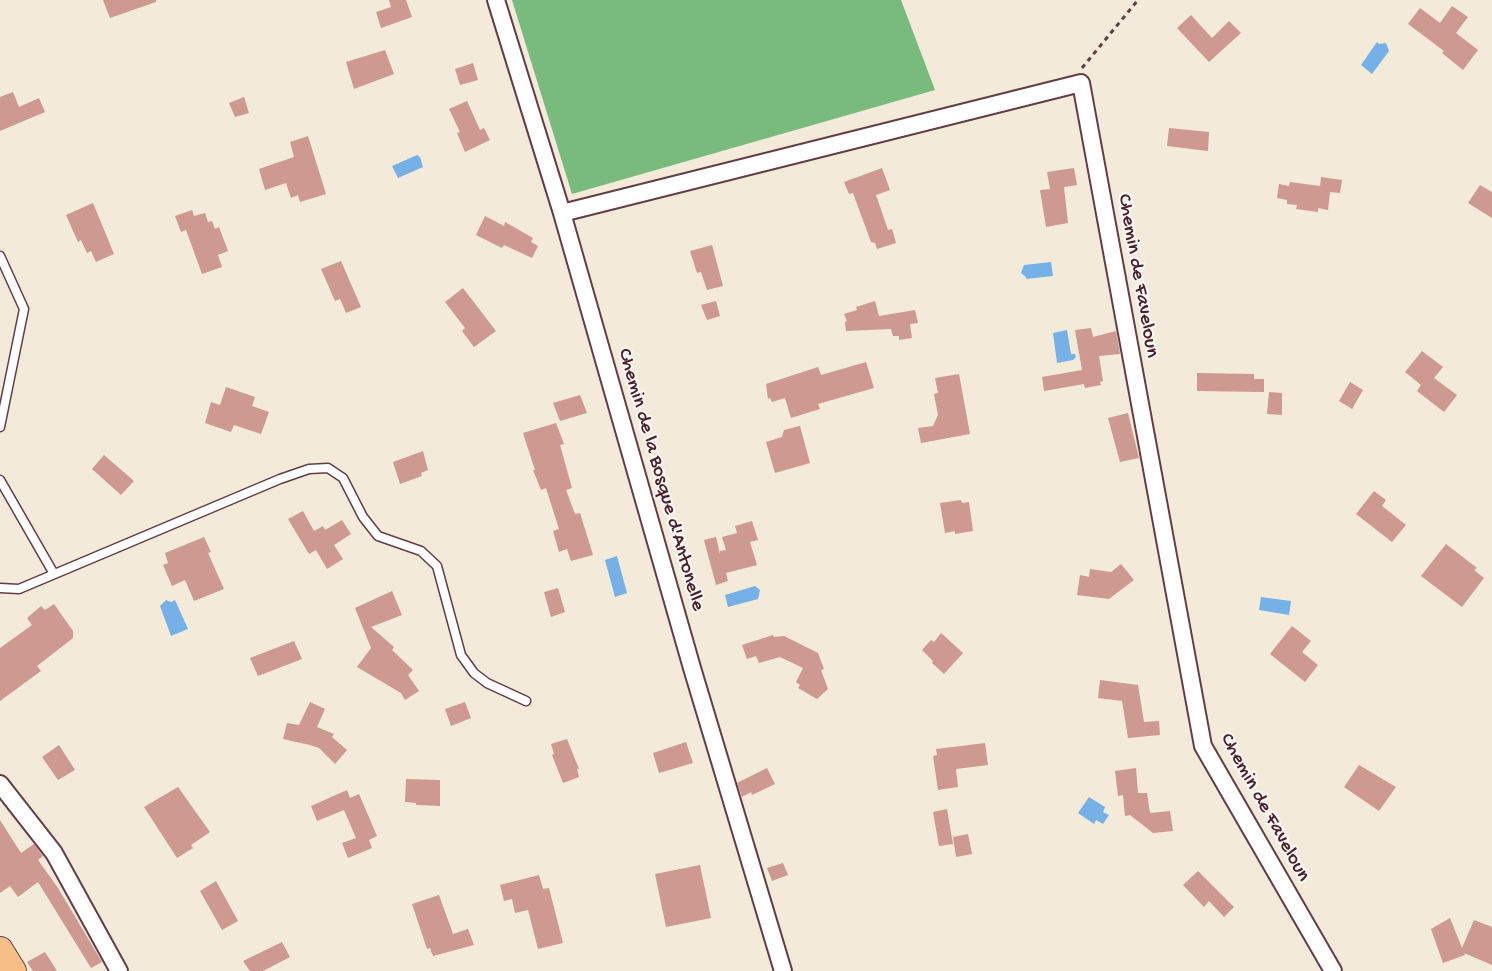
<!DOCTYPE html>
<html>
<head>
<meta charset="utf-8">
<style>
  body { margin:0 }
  canvas { display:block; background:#f3eada }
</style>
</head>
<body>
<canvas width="1492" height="971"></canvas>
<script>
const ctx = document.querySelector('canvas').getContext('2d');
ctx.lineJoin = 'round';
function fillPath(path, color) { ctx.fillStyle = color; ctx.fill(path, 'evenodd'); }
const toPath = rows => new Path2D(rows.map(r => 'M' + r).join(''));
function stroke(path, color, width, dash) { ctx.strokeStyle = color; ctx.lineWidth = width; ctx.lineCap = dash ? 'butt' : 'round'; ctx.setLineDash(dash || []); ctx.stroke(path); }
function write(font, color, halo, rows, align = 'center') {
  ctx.font = font + ' "Gochi Hand",sans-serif'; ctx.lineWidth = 4.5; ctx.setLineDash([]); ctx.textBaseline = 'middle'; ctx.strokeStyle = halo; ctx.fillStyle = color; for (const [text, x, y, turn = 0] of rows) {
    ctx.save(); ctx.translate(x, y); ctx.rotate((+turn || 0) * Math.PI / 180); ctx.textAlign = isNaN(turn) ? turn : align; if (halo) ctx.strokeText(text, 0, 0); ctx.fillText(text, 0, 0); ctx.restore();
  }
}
const forest = toPath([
  [512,0,901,0,935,90,572,194]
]);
const water = toPath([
  [1377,42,1379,44,1386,43,1389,51,1372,74,1361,65],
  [417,155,420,157,423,167,398,178,392,166],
  [1051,262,1053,276,1026,279,1026,277,1021,273,1024,265],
  [1067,330,1071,354,1075,354,1076,357,1073,360,1057,363,1053,333],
  [617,556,627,593,615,597,605,560],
  [755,586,760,590,758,599,728,607,725,595],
  [1261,597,1291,601,1289,615,1259,610],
  [166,600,171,602,175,600,188,629,171,636,160,606],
  [1089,797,1105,807,1103,812,1109,815,1103,824,1096,820,1094,824,1078,813]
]);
const building = toPath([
  [103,0,156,0,156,2,110,18],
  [389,0,406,0,412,17,381,28,376,12,391,7],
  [1452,6,1468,17,1456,33,1478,50,1463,70,1442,53,1444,51,1408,24,1420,8,1440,23],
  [1191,15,1212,38,1229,21,1241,33,1209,62,1177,28],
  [385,50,394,74,354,89,346,62],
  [473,63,478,80,460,85,455,69],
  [13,92,19,107,39,98,45,112,0,131,0,97],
  [244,97,249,113,235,117,229,103],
  [467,101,480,130,484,128,490,140,465,152,457,133,460,132,449,109],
  [1169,128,1209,132,1208,151,1167,146],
  [308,136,326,194,300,202,298,195,291,198,286,183,265,190,259,169,294,157,290,142],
  [882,168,890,190,876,195,888,230,892,229,896,243,877,249,875,243,871,242,853,193,849,194,844,182],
  [1074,168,1077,185,1064,187,1068,223,1046,227,1040,190,1050,189,1047,172],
  [1321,177,1342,180,1340,193,1330,192,1328,210,1318,208,1318,212,1296,209,1297,205,1287,204,1287,200,1277,198,1279,184,1289,186,1290,182,1320,186],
  [1480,185,1492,192,1492,218,1468,203],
  [93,203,114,254,96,262,91,251,87,253,81,240,78,242,66,215],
  [192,210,194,216,205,213,208,222,212,221,215,229,219,227,228,251,218,255,222,267,202,274,186,230,181,232,175,216],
  [485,216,504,226,505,222,533,238,531,242,538,246,532,258,504,245,502,248,476,235],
  [712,245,723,286,707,290,701,272,697,273,690,251],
  [341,261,361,307,346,313,340,299,335,301,321,269],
  [463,288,496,331,474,347,462,331,465,328,445,302],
  [716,301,720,316,707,320,701,305],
  [875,301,879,316,915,310,918,323,910,324,912,338,899,340,899,336,893,336,891,329,846,331,845,322,847,321,844,314,857,310,856,307],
  [1091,328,1093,337,1116,331,1120,354,1099,356,1103,381,1100,382,1101,385,1085,388,1084,384,1044,391,1042,377,1082,370,1075,330],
  [1422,351,1443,367,1434,378,1457,395,1444,412,1417,391,1421,385,1405,372],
  [866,362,874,388,818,404,820,409,791,418,785,398,772,402,770,398,768,399,766,384,818,367,821,375],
  [1197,373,1254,374,1254,379,1264,379,1264,392,1197,391],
  [959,374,970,434,921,443,918,428,933,426,938,415,934,394,938,393,935,378],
  [1350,382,1363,390,1352,409,1339,401],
  [226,387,255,397,252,406,269,412,261,434,234,425,231,432,205,423,211,402,220,405],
  [1269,392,1282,393,1282,415,1267,414],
  [580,395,587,413,560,421,553,403],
  [1128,413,1139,458,1120,462,1108,418],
  [556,423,564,444,560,445,572,488,566,490,575,514,580,513,593,555,571,561,567,549,559,552,553,531,559,529,546,488,541,490,533,470,535,470,523,433],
  [800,426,810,463,775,473,766,442,782,437,784,430],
  [423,451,428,470,421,473,422,476,400,484,393,462],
  [104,455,134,481,121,495,92,469],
  [1374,491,1386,500,1382,506,1406,525,1392,542,1356,514],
  [961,500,962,503,969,502,973,531,955,534,955,531,945,533,940,503],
  [303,511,314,531,323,526,325,530,342,520,351,534,334,545,343,559,327,569,316,550,309,554,288,519],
  [752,521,758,540,750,542,757,565,726,573,728,581,716,585,704,540,716,537,720,554,720,551,726,550,722,537,737,533,735,526],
  [204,537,211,552,208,553,224,589,194,601,185,580,172,586,163,565,168,563,165,553],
  [1446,544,1477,568,1474,570,1484,578,1462,607,1421,576],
  [1121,564,1134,580,1109,599,1077,595,1080,575,1089,577,1090,569,1111,572],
  [558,588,565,612,551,617,544,592],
  [392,591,402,615,371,627,394,647,392,650,413,670,408,675,419,691,405,700,401,693,357,667,371,648,355,608],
  [54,604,73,631,73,638,37,666,41,671,0,701,0,648,32,625,27,618,41,606,45,610],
  [1292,626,1311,641,1302,652,1318,665,1305,682,1270,654],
  [941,633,963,653,944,674,932,663,933,661,922,650,931,640,934,642],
  [773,635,774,637,784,636,818,653,824,669,821,670,828,689,817,699,798,688,800,685,796,682,803,668,780,657,759,663,756,656,747,659,742,645],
  [294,641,302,659,258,676,250,658],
  [1100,680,1138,685,1144,722,1159,721,1160,735,1128,738,1122,701,1098,698],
  [310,702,325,709,317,727,334,734,332,737,347,750,335,764,319,748,310,745,283,739,287,723,299,725],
  [465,702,471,718,451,726,445,709],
  [567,739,579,769,577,769,579,777,563,783,552,755,554,754,551,744],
  [686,742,693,763,659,773,653,753],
  [985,743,988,765,956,769,958,787,938,790,933,756,937,755,936,749],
  [59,745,75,770,58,780,42,757],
  [1359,765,1396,787,1379,811,1344,787],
  [767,768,775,784,752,795,751,792,742,797,737,783],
  [1136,768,1138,793,1147,793,1150,813,1170,811,1173,831,1153,833,1130,815,1125,816,1123,795,1118,796,1115,771],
  [406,779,440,780,440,806,416,805,416,803,405,802],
  [178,787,210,832,191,845,193,848,177,858,144,807],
  [347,790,350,798,359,794,377,836,369,840,372,848,348,858,342,843,356,838,344,810,317,821,311,806],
  [947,809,953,844,939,846,933,812],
  [0,820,21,853,34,844,43,856,38,860,58,888,102,962,91,968,38,882,18,897,10,886,0,893],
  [968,834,972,854,956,857,953,837],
  [783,863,788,875,772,881,767,868],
  [700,865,711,918,666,927,655,874],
  [1198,871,1234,907,1224,917,1209,901,1204,907,1183,885],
  [539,875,543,889,549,888,563,943,538,949,528,910,515,913,512,899,504,901,500,885],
  [216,881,238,921,222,930,200,891],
  [439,895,453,934,468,929,474,945,433,956,430,948,427,949,412,904],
  [1450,918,1462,948,1474,920,1492,927,1492,965,1464,953,1465,955,1443,963,1431,929],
  [282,942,290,957,263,971,250,971,243,961],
  [45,952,57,971,33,971,27,962]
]);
const path = toPath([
  [1082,68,1138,0]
]);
const service = toPath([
  [0,256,24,309,0,427],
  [0,480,54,574],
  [0,588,19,589,280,479,309,469,328,468,343,478,363,517,378,536,421,551,437,566,461,655,474,673,487,683,526,701]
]);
const minor = toPath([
  [496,0,562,213,692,668,783,971],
  [562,213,1081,83,1203,746,1333,971],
  [0,784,54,853,119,971]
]);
const primary = toPath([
  [0,950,13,971]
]);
const streetNames = [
  ["Chemin de Faveloun",1137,276,80],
  ["Chemin de la Bosque d'Antonelle",660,480,74],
  ["Chemin de Faveloun",1264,808,61]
];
fillPath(forest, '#79bb7d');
fillPath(water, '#75b1e7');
fillPath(building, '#ce9990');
stroke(service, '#633d45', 11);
stroke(minor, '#633d45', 20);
stroke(primary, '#633d45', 28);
stroke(path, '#633d45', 3, [4.5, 4.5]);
stroke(service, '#fff', 8);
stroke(minor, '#fff', 16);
stroke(primary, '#f7be87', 26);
write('20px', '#4a1f2b', '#f6f6f2', streetNames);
</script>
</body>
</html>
